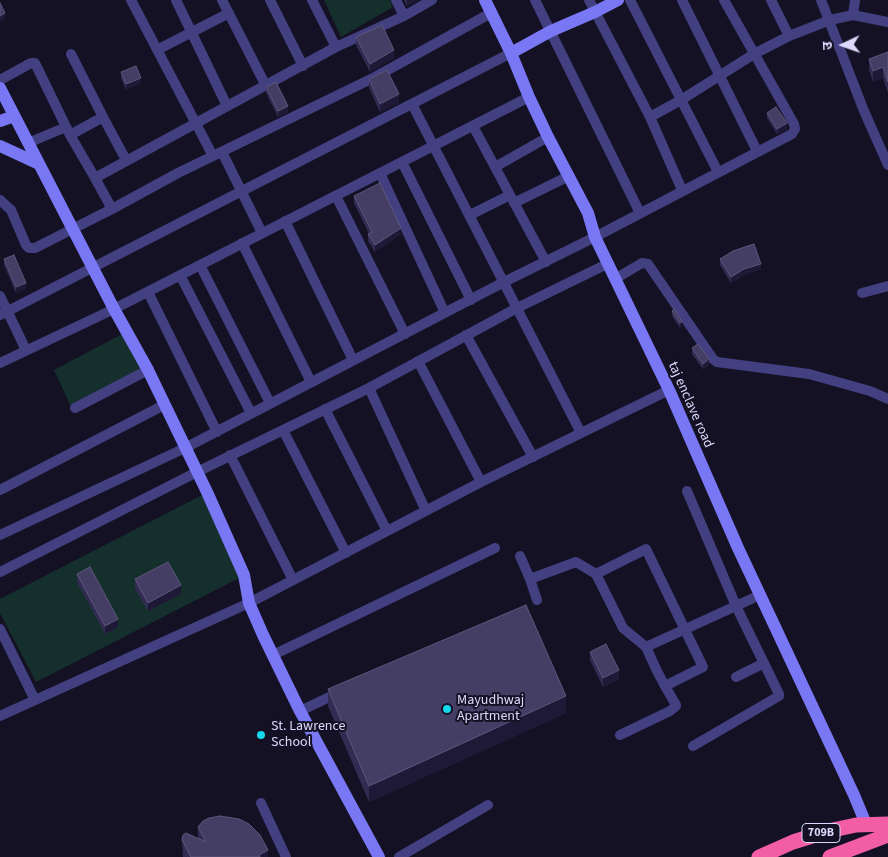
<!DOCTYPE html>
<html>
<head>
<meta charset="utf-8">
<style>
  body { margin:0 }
  #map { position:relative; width:888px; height:857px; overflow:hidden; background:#141125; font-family:"Source Sans 3","Noto Sans Devanagari",sans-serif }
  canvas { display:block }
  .north { position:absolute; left:818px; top:20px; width:50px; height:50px; -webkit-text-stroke:4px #141125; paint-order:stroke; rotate:267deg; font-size:14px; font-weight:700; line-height:20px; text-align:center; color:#dcd8fc }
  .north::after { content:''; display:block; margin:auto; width:18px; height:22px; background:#dcd8fc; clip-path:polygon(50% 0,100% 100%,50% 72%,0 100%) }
</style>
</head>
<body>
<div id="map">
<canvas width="888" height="857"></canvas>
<div class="north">उ</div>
</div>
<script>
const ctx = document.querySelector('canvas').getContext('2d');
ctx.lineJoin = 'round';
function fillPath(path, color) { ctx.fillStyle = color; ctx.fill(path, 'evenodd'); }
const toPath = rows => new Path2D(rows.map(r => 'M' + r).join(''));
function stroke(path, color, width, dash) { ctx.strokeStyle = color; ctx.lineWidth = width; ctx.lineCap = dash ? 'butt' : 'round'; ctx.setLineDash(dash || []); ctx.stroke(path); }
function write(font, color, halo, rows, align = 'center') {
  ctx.font = font + ' "Source Sans 3",sans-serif'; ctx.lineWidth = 4; ctx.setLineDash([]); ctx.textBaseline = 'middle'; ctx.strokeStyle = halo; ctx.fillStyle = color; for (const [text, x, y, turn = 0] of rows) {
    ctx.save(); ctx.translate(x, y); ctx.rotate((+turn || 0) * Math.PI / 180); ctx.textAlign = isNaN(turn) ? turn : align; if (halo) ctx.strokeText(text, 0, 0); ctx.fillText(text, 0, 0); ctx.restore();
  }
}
const green = toPath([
  [324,0,390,0,393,7,341,37],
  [124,333,143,372,72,409,54,370],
  [206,493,243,576,36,682,0,613,0,599]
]);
const street = toPath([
  [131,0,213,156],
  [176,0,227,106],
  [222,0,266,86],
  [270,0,303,66],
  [312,0,336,47],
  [396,0,404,16],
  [535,0,640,213],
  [589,0,650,117,682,190],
  [630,0,718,172],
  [682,0,757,151],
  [771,0,789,36],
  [821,0,864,111,888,165],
  [853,15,855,0],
  [157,50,229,13],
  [71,54,103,117],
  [0,80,31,63,35,63,70,135],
  [412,104,581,433],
  [650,117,681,100,754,54,789,36,830,20,853,15,888,22],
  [473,126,546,262],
  [28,143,66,127],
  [222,152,262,233],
  [402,162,471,300],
  [495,167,548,137],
  [380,173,445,313],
  [95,178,70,135,103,117,126,160],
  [336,196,405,334],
  [0,200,11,210,26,245,29,248,35,248,112,209,178,173,375,77,491,13],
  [514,203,569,176],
  [112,209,95,178,336,47,404,16,432,0],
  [470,215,510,195],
  [285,221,353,360],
  [242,243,311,382],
  [200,265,270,403],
  [180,275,251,413],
  [615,279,642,263,648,264,713,359,717,362,809,374,870,391,888,399],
  [148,292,217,432],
  [862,293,888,286],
  [0,296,26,350],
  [0,315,511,53],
  [466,335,533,457],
  [418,361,481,482],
  [0,363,114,309,529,97],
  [369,388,426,511],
  [75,408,148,370],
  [325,409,387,531],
  [283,430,346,553],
  [230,455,293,580],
  [0,490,164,405],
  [687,491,736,606,779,694,779,696,693,746],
  [0,535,185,448,504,282,595,237,792,134,795,129,794,124,724,0],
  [520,556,530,579],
  [0,572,197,472,369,388,517,308,607,264],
  [537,600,530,579,576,562,596,574],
  [0,629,35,700],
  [646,647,760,595],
  [273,655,495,548],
  [736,677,764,663],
  [300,711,340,692],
  [0,716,249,603,481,482,669,390],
  [620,735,670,711,676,706,676,705,665,686,657,671,646,647,623,628,596,574,646,549,703,667,665,686],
  [261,803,286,857],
  [399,857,488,805]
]);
const secondary = toPath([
  [485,0,511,53,529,97,548,137,588,213,595,237,669,390,738,548,854,795,866,824],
  [511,53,551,31,595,12,618,0],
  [0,88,114,309,148,370,207,492,244,575,249,603,263,635,300,711,379,857],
  [0,121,14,116],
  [0,146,37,163]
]);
const highway = toPath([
  [759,857,793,842,828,831,856,825,888,824],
  [830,857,888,835]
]);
const wall = toPath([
  [404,0,418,0,407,6],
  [356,37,394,58,370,72,356,45],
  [888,52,888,93,883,78,873,82,869,70,869,59],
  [121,72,141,83,126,90,121,78],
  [369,79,399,103,380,112,369,88],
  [266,87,288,112,278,117,266,93],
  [767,113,787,129,777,134,767,118],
  [354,196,401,234,375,252,368,241,368,234,369,234,354,203],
  [4,259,26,288,16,293,4,265],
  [720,259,761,269,744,275,731,283,720,265],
  [672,311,682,326,680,328,672,316],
  [692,348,709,365,703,369,692,354],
  [77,574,118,627,105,634,77,582],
  [135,579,181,594,148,611,135,588],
  [590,652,619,679,603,687,590,660],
  [328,689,566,713,369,802,328,706],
  [198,827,268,857,183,857,182,840,198,839]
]);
const shadedWall = toPath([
  [407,0,418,0,407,6],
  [5,13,5,19,0,22,0,16],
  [394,50,394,58,370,72,370,64],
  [883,67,883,78,873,82,873,71],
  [141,78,141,83,126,90,126,84],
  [399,94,399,103,380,112,380,104],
  [288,106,288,112,278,117,278,111],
  [787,123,787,129,777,134,777,129],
  [401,228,401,234,375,252,375,245],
  [761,264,761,269,744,275,731,283,731,277,744,269],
  [26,283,26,288,16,293,16,287],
  [682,321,682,326,680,328,680,323],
  [709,359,709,365,703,369,703,364],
  [181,585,181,594,148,611,148,603],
  [118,619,118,627,105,634,105,626],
  [619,670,619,679,603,687,603,678],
  [566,696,566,713,369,802,369,786],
  [268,850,268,857,259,857,259,855]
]);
const building = toPath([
  [0,3,5,13,0,16,0,3],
  [382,25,394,50,370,64,356,37,382,25],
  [888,52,888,82,883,67,873,71,869,59,888,52],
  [136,66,141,78,126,84,121,72,136,66],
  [387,70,399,94,380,104,369,79,387,70],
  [276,82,288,106,278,111,266,87,276,82],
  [776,107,787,123,777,129,767,113,776,107],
  [380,183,401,228,375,245,368,234,372,232,354,196,380,183],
  [754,244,761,264,744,269,731,277,720,259,733,251,754,244],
  [14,255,26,283,16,287,4,259,14,255],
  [674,309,682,321,680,323,672,311,674,309],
  [698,344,709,359,703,364,692,348,698,344],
  [168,562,181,585,148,603,135,579,168,562],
  [90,567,118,619,105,626,77,574,90,567],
  [526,605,566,696,369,786,328,689,526,605],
  [606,644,619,670,603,678,590,652,606,644],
  [220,816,239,819,249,824,260,835,268,850,259,855,260,857,191,857,182,840,183,835,186,833,206,842,198,827,203,821,209,818,220,816]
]);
const markers = [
  [447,709,5,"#14d8ec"],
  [261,735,5,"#14d8ec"]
];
const shields = [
  [821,833,38]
];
const shieldNames = [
  ["709B",821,833]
];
const streetNames = [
  ["taj enclave road",690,405,66]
];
const poiNames = [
  ["Mayudhwaj",457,701],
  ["Apartment",457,717],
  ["St. Lawrence",271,727],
  ["School",271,743]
];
fillPath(green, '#152f2d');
stroke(street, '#424080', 10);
stroke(secondary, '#7977f4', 12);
stroke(highway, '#f25da6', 15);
fillPath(wall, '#332c52');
fillPath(shadedWall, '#1f1938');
fillPath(building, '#453e64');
stroke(building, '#5d567c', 1);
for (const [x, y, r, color] of markers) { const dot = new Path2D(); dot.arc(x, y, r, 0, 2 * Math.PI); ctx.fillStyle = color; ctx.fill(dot); stroke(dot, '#141125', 2); }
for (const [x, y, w] of shields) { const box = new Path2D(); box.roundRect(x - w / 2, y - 9.5, w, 19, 4); ctx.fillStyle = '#141125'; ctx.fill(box); stroke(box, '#dcd8fc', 1); }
write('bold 12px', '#dcd8fc', null, shieldNames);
write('14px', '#dcd8fc', '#141125', streetNames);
write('14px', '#dcd8fc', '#141125', poiNames, 'left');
</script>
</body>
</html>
